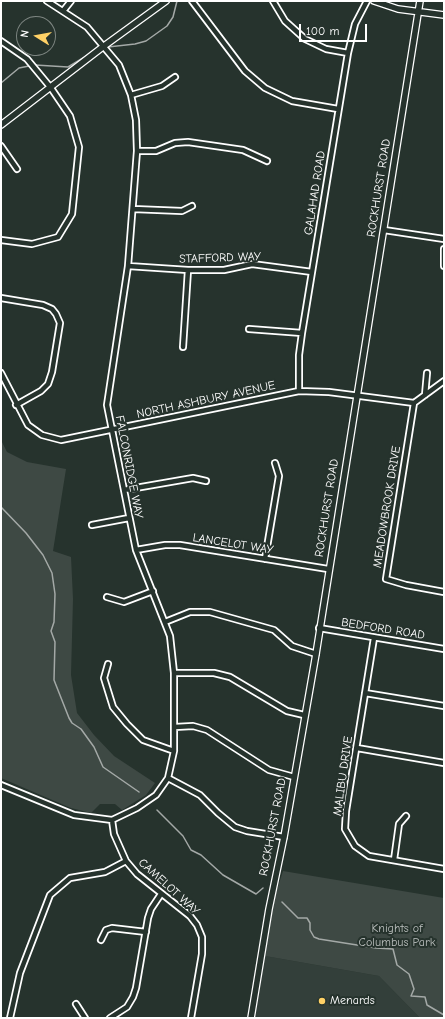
<!DOCTYPE html>
<html>
<head>
<meta charset="utf-8">
<style>
  body { margin:0 }
  #map { position:relative; width:445px; height:1019px; overflow:hidden; background:#26332d; font-family:"Comic Neue",sans-serif }
  canvas { display:block }
  .frame { position:absolute; inset:0; border:2px solid #fff; pointer-events:none }
  .north { position:absolute; left:16px; top:16px; width:40px; height:40px; box-sizing:border-box; background:#26332d; border:1px solid #7d8581; border-radius:50%; rotate:281deg; font-size:11px; font-weight:700; line-height:16px; text-align:center; color:#fff }
  .north::after { content:''; display:block; margin:auto; width:14px; height:18px; background:#ffd166; clip-path:polygon(50% 0,100% 100%,50% 72%,0 100%) }
  .scale { position:absolute; left:299px; top:24px; width:68px; height:18px; box-sizing:border-box; border:2px solid #fff; border-top:0; padding-left:5px; font-size:12px; line-height:14px; white-space:nowrap; color:#fff; -webkit-text-stroke:3px #26332d; paint-order:stroke }
</style>
</head>
<body>
<div id="map">
<canvas width="445" height="1019"></canvas>
<div class="frame"></div>
<div class="north">N</div>
<div class="scale">100 m</div>
</div>
<script>
const ctx = document.querySelector('canvas').getContext('2d');
ctx.lineJoin = 'round';
function fillPath(path, color) { ctx.fillStyle = color; ctx.fill(path, 'evenodd'); }
const toPath = rows => new Path2D(rows.map(r => 'M' + r).join(''));
function stroke(path, color, width, dash) { ctx.strokeStyle = color; ctx.lineWidth = width; ctx.lineCap = dash ? 'butt' : 'round'; ctx.setLineDash(dash || []); ctx.stroke(path); }
function write(font, color, halo, rows, align = 'center') {
  ctx.font = font + ' "Comic Neue",sans-serif'; ctx.lineWidth = 4; ctx.setLineDash([]); ctx.textBaseline = 'middle'; ctx.strokeStyle = halo; ctx.fillStyle = color; for (const [text, x, y, turn = 0] of rows) {
    ctx.save(); ctx.translate(x, y); ctx.rotate((+turn || 0) * Math.PI / 180); ctx.textAlign = isNaN(turn) ? turn : align; if (halo) ctx.strokeText(text, 0, 0); ctx.fillText(text, 0, 0); ctx.restore();
  }
}
const built = toPath([
  [265,956,379,976,420,1018,255,1018]
]);
const green = toPath([
  [1,440,7,452,27,462,66,469,53,551,71,557,73,599,71,675,77,713,94,735,114,756,155,783,146,795,122,810,115,804,100,804,91,813,71,808,1,778],
  [283,871,444,898,444,1018,420,1018,379,976,265,956,275,896]
]);
const stream = toPath([
  [108,47,135,44,146,41,167,26,173,17,177,1],
  [35,65,68,67,93,52],
  [1,83,19,68,29,66],
  [1,507,26,533,43,555,52,573,55,594,54,622,51,631,55,642,54,680,69,718,72,723,81,729,94,747,103,767,139,792],
  [157,810,183,836,191,850,201,855,223,875,256,894,263,888],
  [282,902,298,918,307,918,310,923,310,930,314,937,319,939,376,948,393,949,397,965,409,974,414,989,411,996,425,997,427,1005,444,1015]
]);
const minor = toPath([
  [192,1,245,71,265,88,292,101,338,109],
  [273,1,285,21,305,39,326,49,348,53],
  [63,11,71,1],
  [1,41,27,59,51,88,70,116,79,147,72,214,58,237,32,244,1,240],
  [131,95,162,86,175,77],
  [1,146,17,169],
  [137,151,156,151,175,143,188,142,243,150,267,161],
  [133,209,182,211,192,206],
  [384,230,444,239],
  [444,249,444,266],
  [128,266,188,270,224,270,252,264,312,272],
  [1,298,43,305,52,309,56,314,60,323,52,372,48,384,41,391,16,405],
  [249,329,302,333],
  [183,347,188,270],
  [1,373,28,425,42,435,61,440,299,391,329,392,414,403,444,381],
  [299,391,299,355,302,333,348,53,355,24,367,1],
  [425,395,427,373],
  [414,403,386,579,406,585,444,592],
  [124,490,193,478,206,481],
  [92,525,129,518],
  [136,550,165,545,180,545,328,569],
  [265,559,279,476,275,463],
  [107,597,124,602,153,591],
  [165,622,190,612,210,612,274,630,292,646,316,654],
  [319,628,444,649],
  [374,638,346,811,345,829,355,846,369,856,444,869],
  [108,664,104,678,113,707,127,724,143,740,174,751],
  [174,673,214,673,230,677,287,711,304,715],
  [365,693,444,706],
  [175,727,193,726,207,730,269,770,294,777],
  [357,748,444,763],
  [168,778,200,795,218,813,235,827,247,831,284,837],
  [1,785,74,815,112,820,137,808,156,795,168,778,174,751,174,673,170,636,136,550,107,405,128,266,137,151,136,120,131,95,119,65,87,27,47,1],
  [112,820,114,834,126,861,137,874,190,916,197,925,202,937,202,954,191,1018],
  [394,860,399,824,406,816],
  [101,940,106,930,112,928,146,932],
  [76,1004,85,1018],
  [10,1018,20,973,50,895,70,878,105,872,126,861],
  [110,1018,127,1007,133,997,136,988,148,918,151,909,161,894]
]);
const tertiary = toPath([
  [374,1,398,9,444,15],
  [1,125,104,46,166,1],
  [251,1018,269,909,284,837,316,654,420,1]
]);
const markers = [
  [322,1001,4,"#ffd166"]
];
const streetNames = [
  ["ROCKHURST ROAD",379,188,-81],
  ["GALAHAD ROAD",315,193,-81],
  ["STAFFORD WAY",220,258,-2],
  ["NORTH ASHBURY AVENUE",206,400,-12],
  ["FALCONRIDGE WAY",129,467,79],
  ["MEADOWBROOK DRIVE",387,507,-81],
  ["ROCKHURST ROAD",327,508,-81],
  ["LANCELOT WAY",233,544,9],
  ["BEDFORD ROAD",383,629,9],
  ["MALIBU DRIVE",343,776,-82],
  ["ROCKHURST ROAD",273,827,-79],
  ["CAMELOT WAY",169,887,42]
];
const parkNames = [
  ["Knights of",397,929],
  ["Columbus Park",397,943]
];
const poiNames = [
  ["Menards",330,1001]
];
fillPath(built, '#333f3a');
fillPath(green, '#3e4944');
stroke(stream, '#a4a9a7', 1.5);
stroke(minor, '#fff', 8);
stroke(tertiary, '#fff', 8);
stroke(minor, '#26332d', 4.5);
stroke(tertiary, '#26332d', 5.5);
for (const [x, y, r, color] of markers) { const dot = new Path2D(); dot.arc(x, y, r, 0, 2 * Math.PI); ctx.fillStyle = color; ctx.fill(dot); stroke(dot, '#26332d', 1.5); }
write('12px', '#fff', '#26332d', streetNames);
write('12px', '#bbbfbe', '#26332d', parkNames);
write('12px', '#fff', '#26332d', poiNames, 'left');
</script>
</body>
</html>
